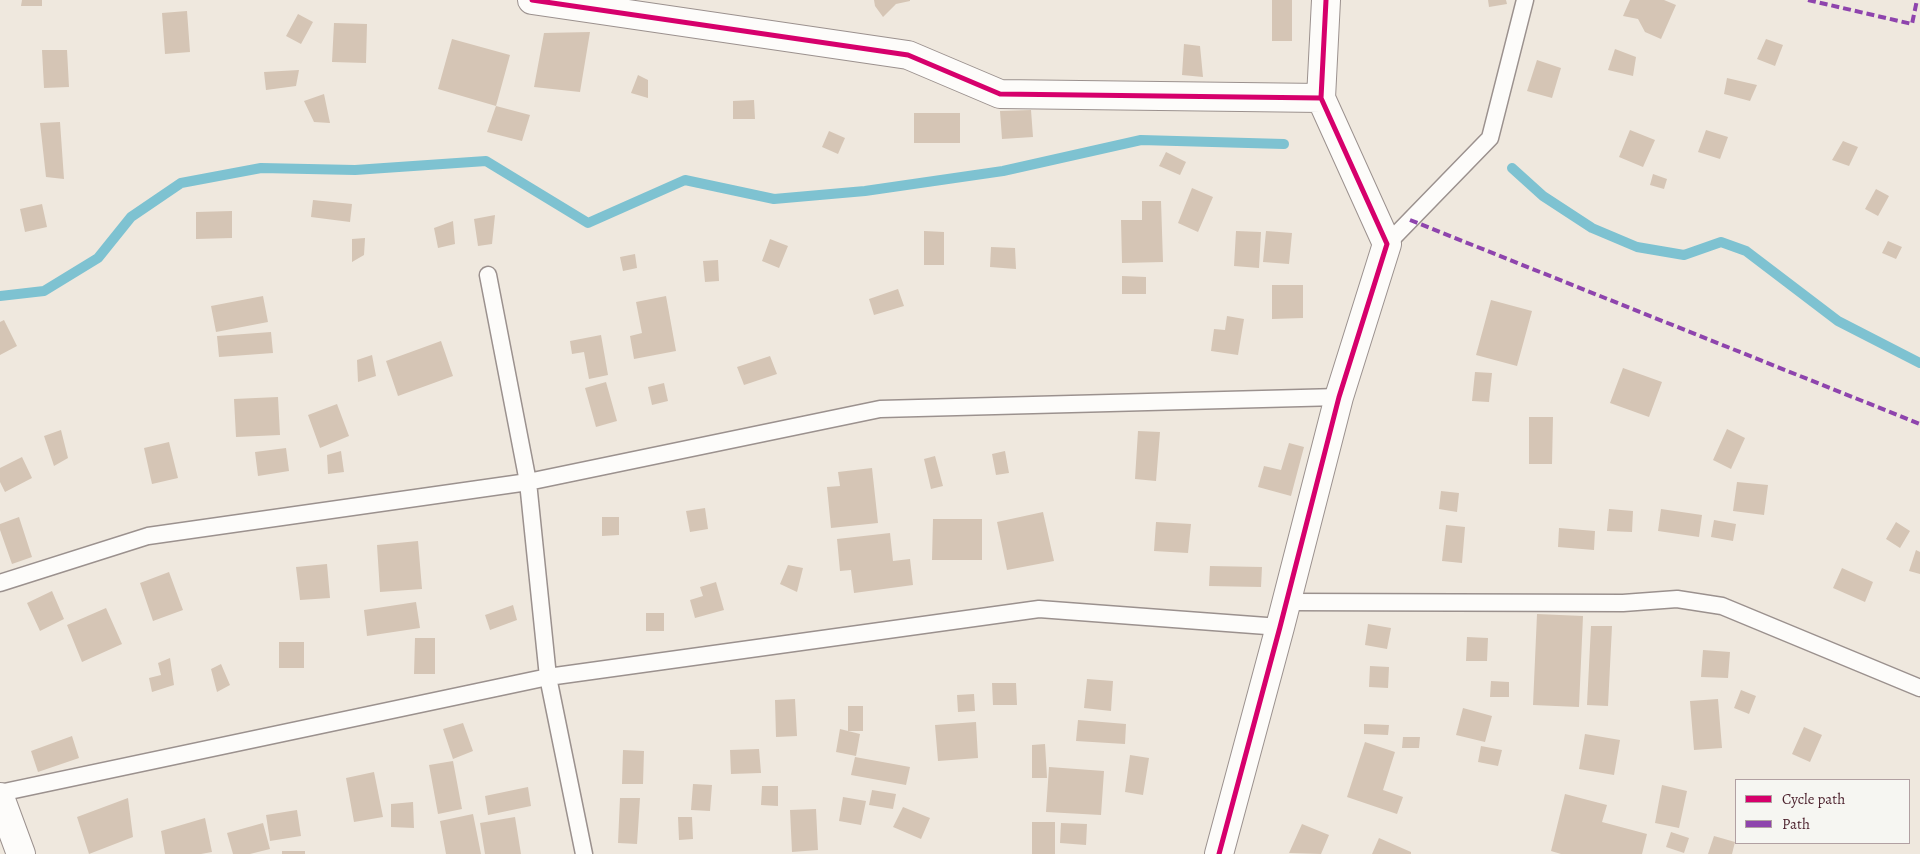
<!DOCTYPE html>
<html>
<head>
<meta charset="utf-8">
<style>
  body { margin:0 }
  #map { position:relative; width:1920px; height:854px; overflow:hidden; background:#efe8de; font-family:Alegreya,serif }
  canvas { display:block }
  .legend { position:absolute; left:1735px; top:779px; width:175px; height:65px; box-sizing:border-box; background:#f6f6f2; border:1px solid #b1a0a2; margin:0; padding:6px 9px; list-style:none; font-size:15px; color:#4a1f2b }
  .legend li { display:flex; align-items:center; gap:10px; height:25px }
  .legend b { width:25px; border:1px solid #b1a0a2 }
</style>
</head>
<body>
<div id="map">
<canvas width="1920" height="854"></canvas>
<ul class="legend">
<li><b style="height:6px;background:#d6006c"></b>Cycle path</li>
<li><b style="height:6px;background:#8e44ad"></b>Path</li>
</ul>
</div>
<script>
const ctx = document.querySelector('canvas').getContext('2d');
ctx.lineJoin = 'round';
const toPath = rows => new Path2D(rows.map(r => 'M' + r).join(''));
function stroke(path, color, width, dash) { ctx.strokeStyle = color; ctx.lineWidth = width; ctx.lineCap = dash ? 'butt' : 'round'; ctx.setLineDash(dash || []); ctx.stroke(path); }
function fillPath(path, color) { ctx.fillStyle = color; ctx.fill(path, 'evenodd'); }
const stream = toPath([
  [1512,168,1543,196,1592,228,1637,247,1684,255,1721,242,1746,251,1838,321,1920,363],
  [0,296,44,291,98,258,131,217,181,183,261,168,355,170,486,161,588,223,685,180,774,199,865,191,1003,171,1141,140,1284,144]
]);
const building = toPath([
  [22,0,42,0,42,6,21,6],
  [874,0,910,0,910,1,896,4,883,17,875,6],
  [1272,0,1292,0,1292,41,1272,41],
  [1488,0,1506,0,1507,4,1489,7],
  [1630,0,1664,0,1676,5,1661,39,1645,32,1638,19,1623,16],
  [187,11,190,52,165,54,162,13],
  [298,14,313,22,301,44,286,36],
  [334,23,367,24,366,63,332,62],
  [590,32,580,92,534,87,544,33],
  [452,39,510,55,496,106,438,89],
  [1766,39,1783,45,1775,66,1757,59],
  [1184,44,1200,46,1203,77,1182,75],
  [1615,49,1636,57,1633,76,1608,70],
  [42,50,67,50,69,87,44,88],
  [1537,60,1561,68,1552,98,1527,91],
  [299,70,296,86,266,90,264,72],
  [638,75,648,80,648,98,631,93],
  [1727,78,1757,85,1750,101,1724,94],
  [324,94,330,123,314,122,304,101],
  [754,100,755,119,733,119,733,101],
  [496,106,530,115,522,141,487,132],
  [1031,110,1033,137,1002,139,1000,111],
  [914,113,960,113,960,143,914,143],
  [60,122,64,179,46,177,40,123],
  [1630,130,1655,140,1643,167,1619,157],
  [1706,130,1728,137,1720,159,1698,152],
  [829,131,845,138,838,154,822,147],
  [1843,141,1858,147,1849,166,1832,160],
  [1166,152,1186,162,1180,175,1159,166],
  [1653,174,1667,179,1664,189,1650,185],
  [1192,188,1213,197,1198,232,1178,223],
  [1876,189,1889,196,1878,216,1865,209],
  [313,200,352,204,350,222,311,217],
  [1142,201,1161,201,1163,262,1122,263,1121,220,1142,220],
  [42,204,47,227,25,232,20,209],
  [232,211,232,238,196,239,196,212],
  [495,215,492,244,478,246,474,219],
  [453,221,455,244,438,248,434,228],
  [924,231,944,232,944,265,924,265],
  [1236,231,1261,232,1259,268,1234,266],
  [1266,231,1292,233,1289,264,1263,262],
  [365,238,364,255,352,262,352,239],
  [770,239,788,246,779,268,762,261],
  [1888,241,1902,247,1896,259,1882,253],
  [991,247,1015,248,1016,269,990,267],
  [635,254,637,268,623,271,620,257],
  [718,260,719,281,705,282,703,261],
  [1122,276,1146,277,1146,294,1122,294],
  [1272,285,1303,285,1303,318,1272,319],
  [898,289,904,306,874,315,869,299],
  [263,296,268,322,216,332,211,306],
  [666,296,676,351,634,359,630,336,642,333,636,302],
  [1491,300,1532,311,1517,366,1476,355],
  [1227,316,1244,319,1238,355,1211,351,1214,329,1225,330],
  [4,320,17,346,0,355,0,322],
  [271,332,273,353,219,357,217,336],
  [601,335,608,375,589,379,584,352,572,354,570,341],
  [441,341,453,376,398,396,386,361],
  [372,355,376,376,358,382,357,360],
  [770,356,777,374,744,385,737,367],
  [1623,368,1662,382,1649,417,1610,403],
  [1475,372,1492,373,1489,402,1472,401],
  [606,382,617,421,596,427,585,388],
  [664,383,668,401,652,405,648,387],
  [278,397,280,435,236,437,234,399],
  [337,404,349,436,320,448,308,415],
  [1529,417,1553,417,1552,464,1529,464],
  [1727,429,1745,438,1731,469,1713,460],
  [61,430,68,458,54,466,44,436],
  [1138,431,1160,432,1156,481,1135,479],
  [169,442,178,478,152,484,144,448],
  [1289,443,1304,447,1291,496,1258,487,1264,466,1281,470],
  [286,448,289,471,258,476,255,452],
  [341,451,344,472,328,474,327,455],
  [1005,451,1009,473,996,475,992,454],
  [935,456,943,486,931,489,924,459],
  [22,457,32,478,5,492,0,482,0,468],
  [872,468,878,523,831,528,827,487,840,486,838,472],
  [1737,482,1768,485,1764,515,1733,511],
  [1441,491,1459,493,1457,512,1439,509],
  [705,508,708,529,690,532,686,511],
  [1609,509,1633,511,1632,532,1607,531],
  [1661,509,1702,515,1699,537,1658,531],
  [1043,512,1054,561,1007,570,997,522],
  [19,517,32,557,12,564,0,530,0,524],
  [602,517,619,517,619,535,602,536],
  [933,519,982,519,982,560,932,560],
  [1714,520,1736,524,1733,541,1711,537],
  [1156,522,1191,524,1188,553,1154,551],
  [1896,522,1910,531,1900,548,1886,539],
  [1446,525,1465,527,1462,563,1442,561],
  [1559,528,1595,531,1594,550,1558,547],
  [890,533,893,561,910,559,913,585,854,593,851,570,840,571,837,539],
  [418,541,422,589,380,592,377,545],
  [1916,550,1920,552,1920,574,1909,571],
  [327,564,330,598,300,600,296,567],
  [788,565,803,568,797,592,780,584],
  [1210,566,1262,567,1261,587,1209,586],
  [1842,568,1873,582,1865,602,1833,588],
  [169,572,183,610,153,621,140,583],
  [716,582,724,610,695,618,690,600,703,596,700,587],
  [52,591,64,619,40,631,27,603],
  [416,602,420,628,367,636,364,610],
  [513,605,517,620,490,630,485,615],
  [106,608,122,644,82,662,67,625],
  [646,613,664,613,664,631,646,631],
  [1537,614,1583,616,1579,707,1533,705],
  [1368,624,1391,628,1387,649,1365,645],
  [1591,626,1612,626,1608,706,1587,705],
  [1467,637,1488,638,1487,661,1466,661],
  [415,638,435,638,435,674,414,674],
  [279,642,304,642,304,668,279,668],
  [1703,650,1730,652,1728,678,1701,677],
  [170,658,174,685,152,692,149,678,161,675,158,663],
  [221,664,230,685,217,692,211,669],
  [1370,666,1389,667,1388,688,1369,687],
  [1087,679,1113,681,1111,711,1084,708],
  [1491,681,1509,682,1509,697,1490,697],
  [992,683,1016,683,1017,705,993,705],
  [1741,690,1756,696,1749,714,1734,708],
  [974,694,975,711,958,712,957,695],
  [795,699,797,736,776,737,775,700],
  [1718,699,1722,748,1694,750,1690,701],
  [848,706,863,706,863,731,848,731],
  [1463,708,1492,716,1485,742,1456,735],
  [1078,720,1126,724,1125,744,1076,741],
  [976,722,978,758,938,761,935,725],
  [463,723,473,751,453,759,443,729],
  [1364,724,1389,725,1388,735,1364,734],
  [1804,727,1822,735,1810,762,1792,754],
  [840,729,860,734,856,756,836,752],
  [1585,734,1620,740,1614,775,1579,769],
  [72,736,79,758,38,772,31,751],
  [1403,737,1420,737,1419,748,1402,748],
  [1365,742,1395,752,1383,790,1403,797,1397,814,1347,797],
  [1045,744,1047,778,1032,778,1032,745],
  [1481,746,1502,750,1498,766,1478,762],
  [759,749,761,773,731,774,730,750],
  [623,750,644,751,643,784,622,784],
  [1130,755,1149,758,1143,795,1125,792],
  [855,757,910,767,906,785,851,775],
  [453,761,462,809,438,814,429,765],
  [1049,767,1104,771,1101,815,1046,812],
  [374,772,383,817,354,822,346,778],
  [693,784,712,785,710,811,691,810],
  [1662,785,1687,791,1679,828,1655,823],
  [762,786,778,786,778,806,761,805],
  [528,787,531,806,488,815,485,796],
  [872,790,896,794,893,809,869,805],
  [1565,794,1607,805,1602,822,1647,834,1642,854,1561,854,1551,851],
  [843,797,866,801,861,825,839,821],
  [128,798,133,837,89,854,77,817],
  [620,798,640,798,637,844,618,843],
  [413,802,414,828,391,827,391,804],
  [903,807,930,818,921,839,893,827],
  [816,809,818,850,792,852,790,810],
  [297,810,301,836,270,841,266,815],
  [473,814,481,854,446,854,440,821],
  [515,817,521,854,485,854,480,823],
  [678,817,692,817,693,839,679,840],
  [205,818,212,852,201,854,165,854,161,831],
  [1032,822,1055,822,1055,854,1032,854],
  [263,823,270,849,250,854,233,854,227,833],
  [1061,823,1087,824,1086,845,1060,843],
  [1302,824,1329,835,1321,854,1289,853],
  [1671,832,1689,838,1684,853,1666,847],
  [1714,836,1735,842,1732,854,1708,854],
  [1379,838,1411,852,1411,854,1372,854],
  [282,851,305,851,305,854,282,854]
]);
const service = toPath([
  [1387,244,1490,138,1525,0],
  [488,275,528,482,548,677,584,854],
  [0,583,148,536,528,482,880,409,1339,397],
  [1287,602,1623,603,1677,599,1722,606,1920,688],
  [0,793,548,677,1039,609,1280,627]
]);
const minor = toPath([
  [532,0,908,55,1000,94,1321,98],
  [0,797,21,854],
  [1219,854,1280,627,1339,397,1387,244,1321,98,1326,0]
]);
const quiet = toPath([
  [1808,0,1912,24,1917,0],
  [1410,220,1920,424]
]);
const cycleway = toPath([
  [532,0,908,55,1000,94,1321,98],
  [1219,854,1280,627,1339,397,1387,244,1321,98,1326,0]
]);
stroke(stream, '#7ec2d1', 10);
fillPath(building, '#d5c5b5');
stroke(service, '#9b918e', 19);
stroke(minor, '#9b918e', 30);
stroke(service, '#fdfcfa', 16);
stroke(minor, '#fdfcfa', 28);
stroke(quiet, '#8e44ad', 4, [8, 4]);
stroke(cycleway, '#d6006c', 5);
</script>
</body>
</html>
